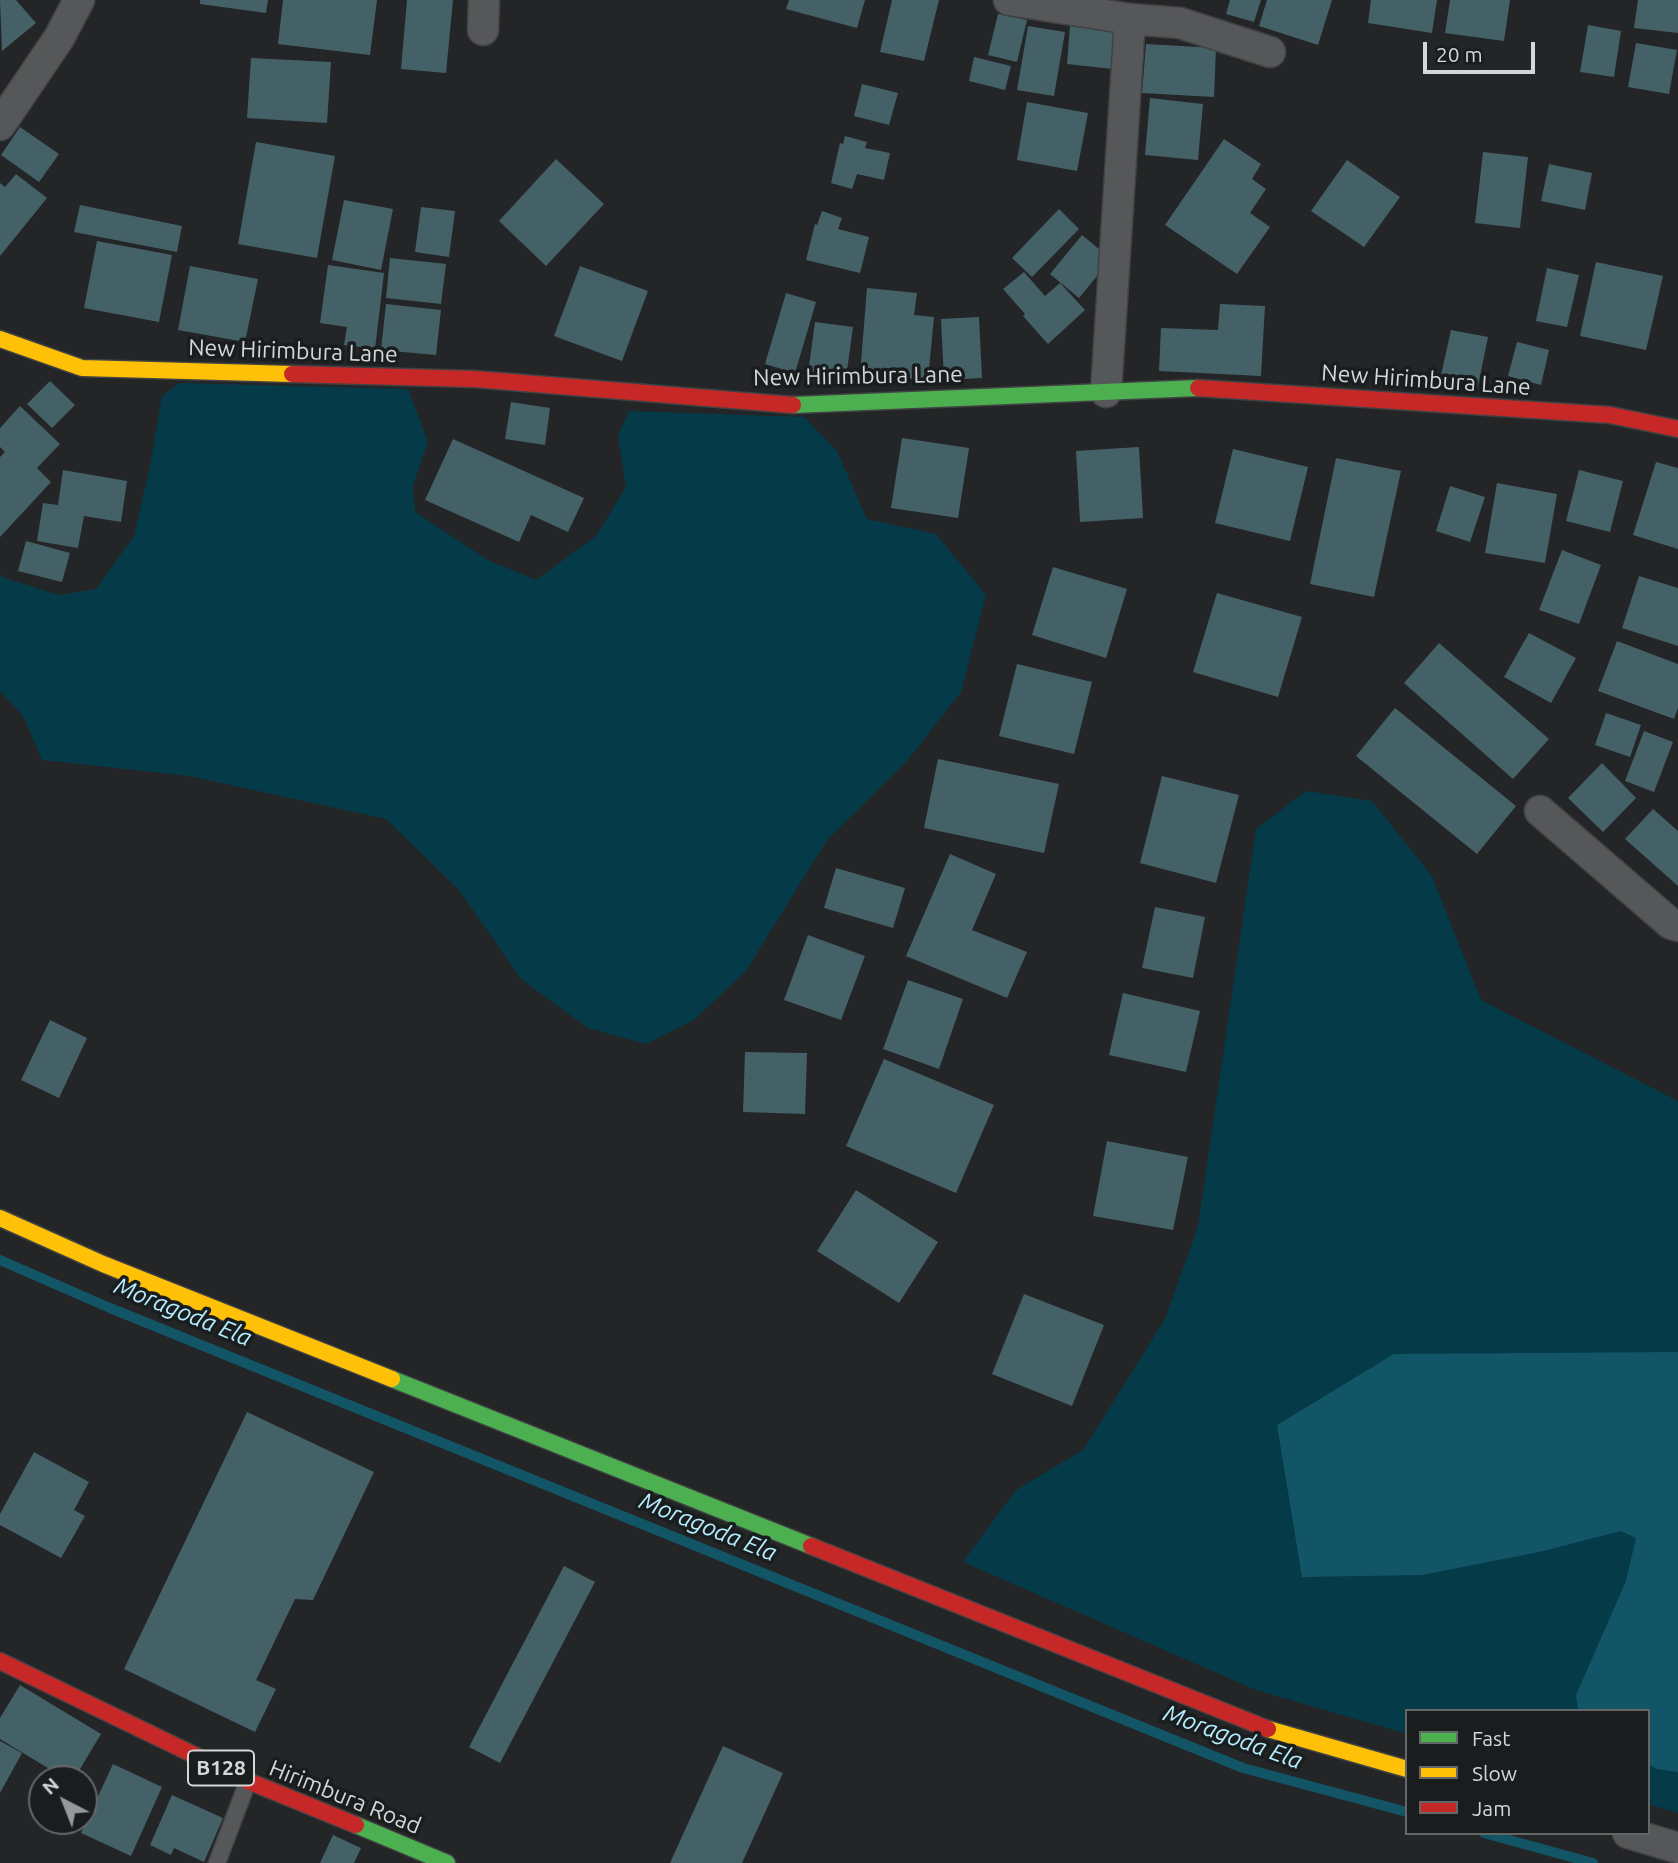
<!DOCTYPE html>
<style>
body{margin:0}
#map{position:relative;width:1678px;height:1863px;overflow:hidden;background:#232527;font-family:Ubuntu,sans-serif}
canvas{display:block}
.legend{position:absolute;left:1405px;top:1709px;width:245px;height:126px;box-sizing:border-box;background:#191d1e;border:2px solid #646768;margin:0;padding:9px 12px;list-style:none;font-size:21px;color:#d4d7d8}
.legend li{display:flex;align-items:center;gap:14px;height:35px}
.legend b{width:35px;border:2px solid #646768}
.north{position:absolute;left:28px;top:1765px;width:70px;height:70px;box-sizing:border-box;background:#191d1e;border:2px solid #646768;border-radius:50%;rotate:318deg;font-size:19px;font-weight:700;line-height:28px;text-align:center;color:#d4d7d8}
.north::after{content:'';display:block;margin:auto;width:24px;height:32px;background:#96999a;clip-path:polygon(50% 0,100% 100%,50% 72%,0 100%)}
.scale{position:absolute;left:1423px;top:42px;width:112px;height:32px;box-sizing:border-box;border:4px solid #d4d7d8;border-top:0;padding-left:9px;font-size:21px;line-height:24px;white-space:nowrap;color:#d4d7d8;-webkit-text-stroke:5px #191d1e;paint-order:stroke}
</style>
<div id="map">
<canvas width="1678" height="1863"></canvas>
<ul class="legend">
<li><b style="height:9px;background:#4caf50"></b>Fast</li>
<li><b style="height:9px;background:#ffc107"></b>Slow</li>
<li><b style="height:9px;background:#c62828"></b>Jam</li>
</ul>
<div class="north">N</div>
<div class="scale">20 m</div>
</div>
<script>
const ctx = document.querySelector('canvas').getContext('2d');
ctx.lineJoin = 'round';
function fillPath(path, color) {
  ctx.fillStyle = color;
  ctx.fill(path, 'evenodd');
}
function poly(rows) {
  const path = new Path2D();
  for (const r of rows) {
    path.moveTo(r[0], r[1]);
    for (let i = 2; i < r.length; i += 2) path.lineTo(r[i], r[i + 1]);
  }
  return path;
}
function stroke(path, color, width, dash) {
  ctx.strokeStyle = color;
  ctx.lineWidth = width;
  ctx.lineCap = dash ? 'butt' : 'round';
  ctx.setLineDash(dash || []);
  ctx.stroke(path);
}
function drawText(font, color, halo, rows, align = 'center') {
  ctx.font = font + ' Ubuntu,sans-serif';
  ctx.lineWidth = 7;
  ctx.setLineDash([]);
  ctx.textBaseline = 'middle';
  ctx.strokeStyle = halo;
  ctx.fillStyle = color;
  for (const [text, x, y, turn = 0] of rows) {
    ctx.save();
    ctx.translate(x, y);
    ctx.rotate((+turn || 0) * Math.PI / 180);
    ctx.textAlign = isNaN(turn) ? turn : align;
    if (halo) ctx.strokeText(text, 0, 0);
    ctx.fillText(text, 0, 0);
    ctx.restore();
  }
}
const green = poly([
 [180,383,408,389,428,442,413,486,415,512,488,560,536,580,596,536,626,487,618,436,629,411,804,417,837,451,867,519,936,534,986,595,961,692,907,761,827,840,746,971,694,1020,646,1044,588,1028,521,979,459,890,386,819,189,776,42,760,23,716,0,691,0,575,5,578,59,595,96,589,134,536,150,466,162,396],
 [1306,791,1372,801,1432,876,1481,1000,1678,1101,1678,1813,1648,1804,1648,1711,1407,1711,1407,1734,1256,1690,963,1562,1016,1490,1083,1450,1165,1319,1198,1226,1256,829]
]);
const water = poly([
 [1678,1352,1678,1772,1657,1769,1648,1764,1648,1711,1578,1711,1576,1695,1626,1581,1636,1538,1621,1531,1539,1552,1422,1575,1302,1577,1277,1425,1394,1354]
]);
const stream = poly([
 [0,1260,110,1308,1243,1768,1407,1812],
 [1484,1833,1593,1863]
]);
const building = poly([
 [0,0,16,0,36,23,2,51],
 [200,0,268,0,266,13,200,4],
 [283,0,377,0,370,55,278,44],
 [407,0,453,0,446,73,401,69],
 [789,0,865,0,857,28,786,9],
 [892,0,939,0,924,61,880,52],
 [1230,0,1261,0,1254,22,1226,14],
 [1267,0,1332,0,1318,45,1259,26],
 [1371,0,1437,0,1432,33,1368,23],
 [1450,0,1510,0,1504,41,1445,33],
 [1638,0,1678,0,1678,33,1634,28],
 [998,14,1027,20,1017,62,988,55],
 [1588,25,1621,31,1614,77,1580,72],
 [1028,26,1065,32,1054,96,1017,90],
 [1070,26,1125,31,1122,70,1067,64],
 [1636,43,1677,50,1669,94,1628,87],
 [1146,44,1216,48,1214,97,1142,93],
 [974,57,1011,66,1005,90,969,81],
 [251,58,331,62,327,123,247,118],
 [862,84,898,93,889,125,854,116],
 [1150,98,1203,104,1198,160,1145,155],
 [1027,102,1088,113,1077,171,1017,160],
 [20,127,59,154,39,182,1,155],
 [845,136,867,142,865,148,890,153,884,180,857,174,852,189,831,183,840,143,843,144],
 [1224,139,1261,164,1252,179,1266,189,1250,213,1270,227,1237,274,1165,225],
 [256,142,335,156,317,258,238,244],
 [1483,152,1528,157,1520,228,1475,223],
 [556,159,604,204,546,266,499,221],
 [1347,160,1400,197,1364,247,1311,211],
 [1549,164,1592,173,1585,210,1541,201],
 [16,174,47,198,0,256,0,183,5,187],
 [344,200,393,209,381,270,332,260],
 [80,205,182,226,177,252,74,232],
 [421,207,455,211,449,257,415,252],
 [1059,209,1079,229,1032,277,1012,258],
 [822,211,842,218,838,229,869,237,860,273,806,260,815,224,817,225],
 [1082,235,1111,259,1079,298,1050,274],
 [97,241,172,255,159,322,84,308],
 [390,258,446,264,441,304,386,298],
 [1596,262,1663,276,1646,350,1580,336],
 [328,265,384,273,375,349,344,345,347,327,320,323],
 [190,266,258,279,245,342,178,330],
 [580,266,648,291,622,361,554,336],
 [1547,268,1579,275,1567,327,1536,321],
 [1024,272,1045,296,1060,283,1085,310,1048,344,1023,316,1025,314,1003,289],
 [867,288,917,293,914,315,934,317,928,380,860,374],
 [786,293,816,302,795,373,765,364],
 [386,304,441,310,436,355,381,350],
 [1220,304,1265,306,1261,376,1159,371,1161,328,1218,330],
 [979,317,982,378,944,380,941,319],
 [815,322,853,327,845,385,807,380],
 [1451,330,1488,337,1477,391,1439,384],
 [1517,342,1549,350,1541,385,1508,376],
 [50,381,75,405,52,428,27,404],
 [511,402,550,408,545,445,505,439],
 [20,406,60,444,37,468,51,482,0,537,0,457,5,452,0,447,0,428],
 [902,438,969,448,958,518,891,508],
 [453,439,584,498,568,532,531,515,519,542,425,500],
 [1139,447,1143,518,1080,522,1076,451],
 [1233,449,1308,467,1290,541,1215,523],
 [1336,458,1401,471,1374,597,1310,584],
 [1656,462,1678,468,1678,549,1633,535],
 [63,470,127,481,121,522,84,516,78,548,37,541,43,503,58,505],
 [1579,470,1623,481,1610,532,1566,521],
 [1497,483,1557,494,1545,563,1485,553],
 [1450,486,1485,497,1470,542,1436,531],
 [26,541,70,553,62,582,18,571],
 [1562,550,1601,565,1579,624,1539,610],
 [1053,567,1127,589,1106,658,1032,635],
 [1639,576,1678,588,1678,646,1622,628],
 [1217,593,1302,617,1278,697,1193,672],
 [1529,633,1576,658,1551,703,1504,677],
 [1617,641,1678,664,1678,708,1674,719,1598,691],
 [1439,643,1549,739,1513,779,1404,683],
 [1017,664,1092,682,1074,754,999,736],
 [1395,708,1516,806,1477,854,1356,756],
 [1606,713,1641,725,1630,757,1595,745],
 [1644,731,1673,742,1654,792,1625,781],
 [938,759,1059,784,1044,853,924,828],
 [1602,763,1636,798,1603,832,1568,798],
 [1162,776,1239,795,1216,883,1140,863],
 [1653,809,1678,831,1678,886,1625,839],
 [950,854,996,874,972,930,1027,952,1007,998,906,956],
 [836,868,905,888,893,928,824,908],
 [1155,907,1205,917,1193,978,1142,968],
 [808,935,865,956,841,1020,784,1000],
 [908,980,963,999,939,1069,883,1049],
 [1123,993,1200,1011,1186,1072,1109,1055],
 [50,1020,87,1038,59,1098,21,1080],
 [745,1052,807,1053,805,1114,743,1112],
 [884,1059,994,1105,956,1193,846,1146],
 [1107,1141,1188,1157,1173,1230,1093,1216],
 [856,1190,938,1242,899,1303,817,1251],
 [1024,1294,1104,1325,1072,1406,992,1374],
 [247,1412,374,1472,313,1600,295,1599,256,1680,276,1689,255,1732,124,1669],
 [34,1452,89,1482,74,1510,85,1516,61,1558,0,1525,0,1514],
 [564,1566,595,1582,500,1763,469,1747],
 [20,1685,101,1734,74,1779,66,1779,0,1739,0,1718],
 [0,1741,22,1753,0,1793],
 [723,1746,783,1773,742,1863,670,1863],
 [113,1764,162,1787,131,1856,81,1833],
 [172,1795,223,1818,204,1862,174,1848,171,1855,150,1845],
 [333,1835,361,1848,354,1863,320,1863]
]);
const lane = poly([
 [217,1863,248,1781]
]);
const street = poly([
 [1009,0,1130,19,1180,23,1270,52],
 [483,30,484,0],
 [0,125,59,38,79,0],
 [1106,392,1130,19],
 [1540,811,1671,924,1678,926],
 [1628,1833,1678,1848]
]);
const fast = poly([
 [793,405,1198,388],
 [392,1379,811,1546],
 [356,1825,447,1863]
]);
const slow = poly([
 [0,339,82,368,292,374],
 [0,1218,103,1264,392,1379],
 [1268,1729,1407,1769]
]);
const jam = poly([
 [292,374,474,379,793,405],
 [1198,388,1610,415,1678,429],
 [811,1546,1268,1729],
 [0,1661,248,1781,356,1825]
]);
const shields = [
 [221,1768,66]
];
const shieldNames = [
 ["B128",221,1768]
];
const streetNames = [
 ["New Hirimbura Lane",293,351,2],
 ["New Hirimbura Lane",858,376,-1],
 ["New Hirimbura Lane",1426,380,4],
 ["Hirimbura Road",345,1797,22]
];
const waterNames = [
 ["Moragoda Ela",183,1312,22],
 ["Moragoda Ela",708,1527,22],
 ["Moragoda Ela",1233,1737,20]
];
fillPath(green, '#053b48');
fillPath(water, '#125567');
stroke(stream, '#125567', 10);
fillPath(building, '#456168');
stroke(lane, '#414243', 19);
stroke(street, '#414243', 33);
stroke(fast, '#414243', 19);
stroke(slow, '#414243', 19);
stroke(jam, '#414243', 19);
stroke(lane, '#565759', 16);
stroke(street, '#565759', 30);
stroke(fast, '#4caf50', 16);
stroke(slow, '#ffc107', 16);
stroke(jam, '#c62828', 16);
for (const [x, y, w] of shields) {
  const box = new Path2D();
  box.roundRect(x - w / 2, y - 17.5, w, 35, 5);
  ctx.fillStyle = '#191d1e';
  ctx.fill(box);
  stroke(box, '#d4d7d8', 2);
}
drawText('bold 21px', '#d4d7d8', null, shieldNames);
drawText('23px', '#d4d7d8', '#191d1e', streetNames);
drawText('italic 24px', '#b5ecfe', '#191d1e', waterNames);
</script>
